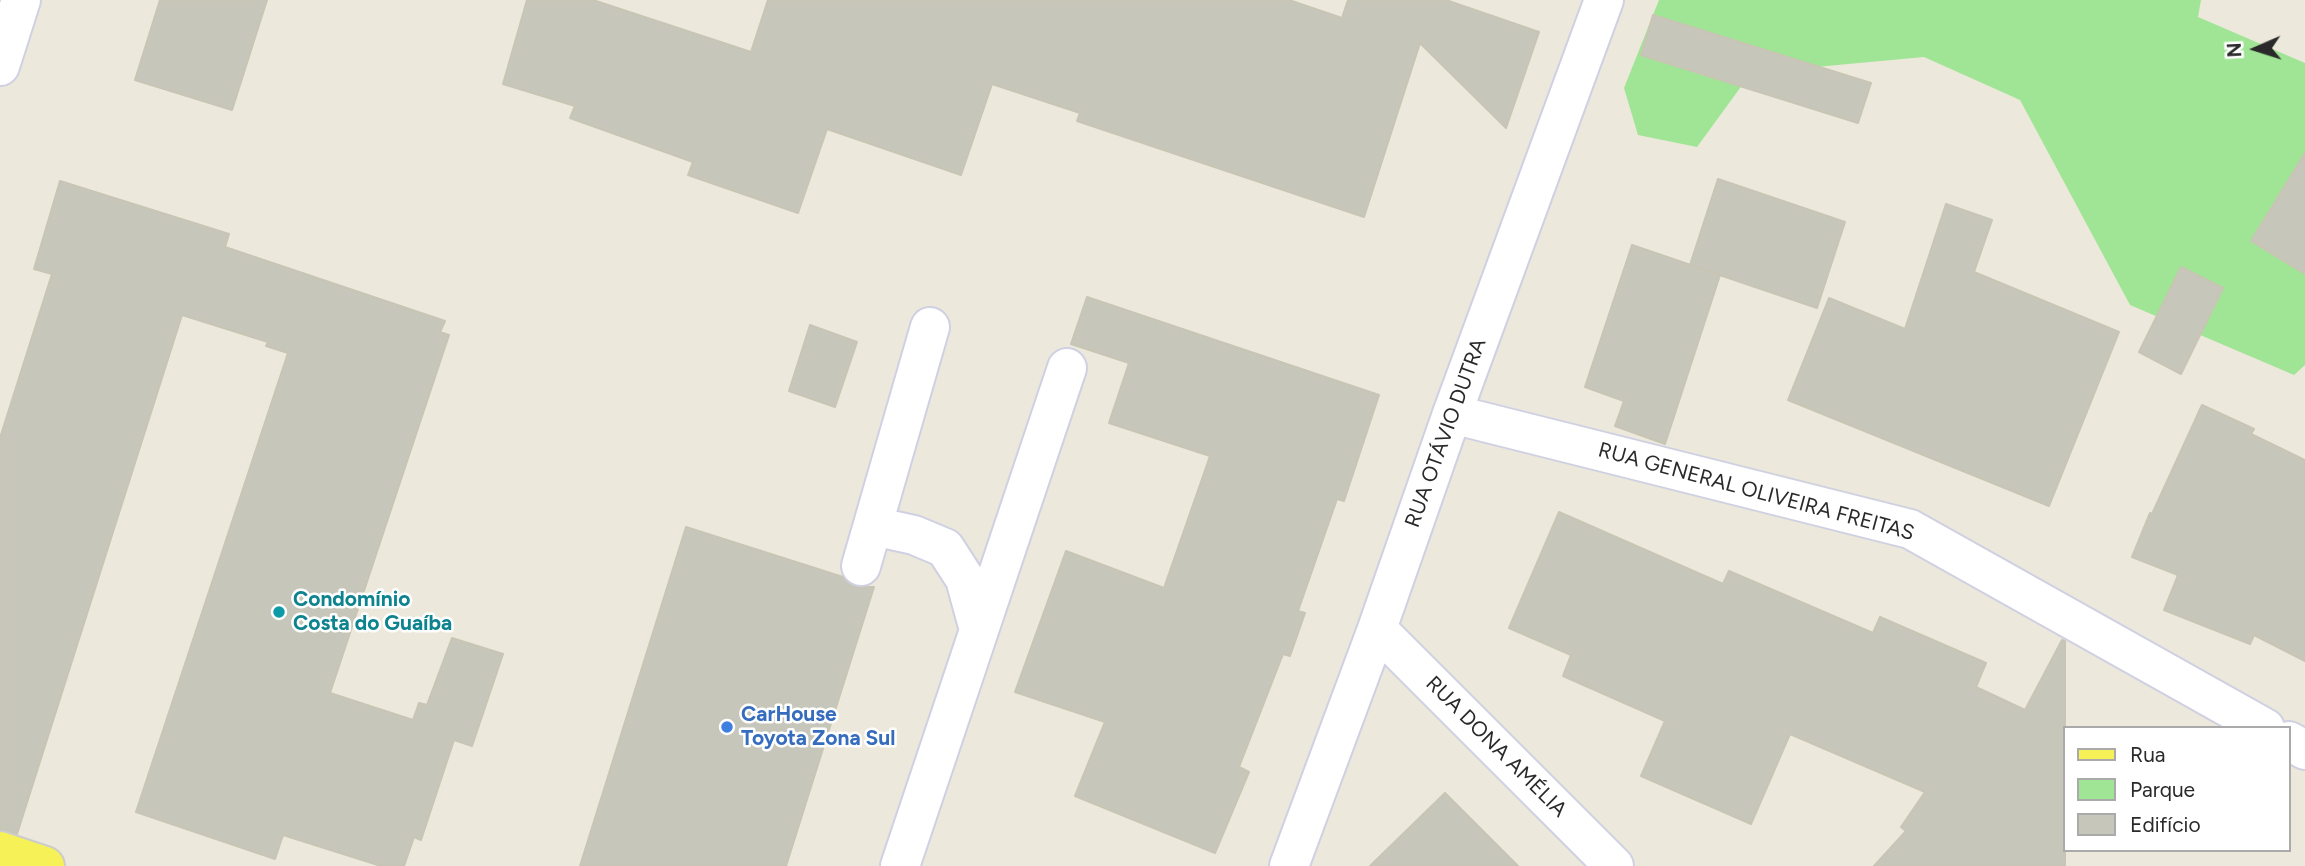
<!DOCTYPE html>
<meta charset="utf-8">
<style>
body{margin:0}
#map{position:relative;width:2305px;height:866px;overflow:hidden;background:#ece8db;font-family:Figtree,sans-serif}
canvas{display:block}
.legend{position:absolute;left:2063px;top:726px;width:228px;height:126px;box-sizing:border-box;background:#fff;border:2px solid #aaa;margin:0;padding:9px 12px;list-style:none;font-size:21px;color:#2a2a2a}
.legend li{display:flex;align-items:center;gap:14px;height:35px}
.legend b{width:35px;border:2px solid #aaa}
.north{position:absolute;left:2221px;top:14px;width:70px;height:70px;-webkit-text-stroke:5px #fff;paint-order:stroke;rotate:267deg;font-size:19px;font-weight:700;line-height:28px;text-align:center;color:#2a2a2a}
.north::after{content:'';display:block;margin:auto;width:24px;height:32px;background:#2a2a2a;clip-path:polygon(50% 0,100% 100%,50% 72%,0 100%)}
</style>
<div id="map">
<canvas width="2305" height="866"></canvas>
<ul class="legend">
<li><b style="height:9px;background:#f5f157"></b>Rua</li>
<li><b style="height:19px;background:#a0e595"></b>Parque</li>
<li><b style="height:19px;background:#c7c6ba"></b>Edifício</li>
</ul>
<div class="north">N</div>
</div>
<script>
const ctx = document.querySelector('canvas').getContext('2d');
ctx.lineJoin = 'round';
function fillPath(path, color) {
  ctx.fillStyle = color;
  ctx.fill(path, 'evenodd');
}
function poly(rows) {
  const path = new Path2D();
  for (const r of rows) {
    path.moveTo(r[0], r[1]);
    for (let i = 2; i < r.length; i += 2) path.lineTo(r[i], r[i + 1]);
  }
  return path;
}
function stroke(path, color, width, dash) {
  ctx.strokeStyle = color;
  ctx.lineWidth = width;
  ctx.lineCap = dash ? 'butt' : 'round';
  ctx.setLineDash(dash || []);
  ctx.stroke(path);
}
function drawText(font, color, halo, rows, align = 'center') {
  ctx.font = font + ' Figtree,sans-serif';
  ctx.lineWidth = 5;
  ctx.setLineDash([]);
  ctx.textBaseline = 'middle';
  ctx.strokeStyle = halo;
  ctx.fillStyle = color;
  for (const [text, x, y, turn = 0] of rows) {
    ctx.save();
    ctx.translate(x, y);
    ctx.rotate((+turn || 0) * Math.PI / 180);
    ctx.textAlign = isNaN(turn) ? turn : align;
    if (halo) ctx.strokeText(text, 0, 0);
    ctx.fillText(text, 0, 0);
    ctx.restore();
  }
}
const green = poly([
 [1659,0,2201,0,2198,17,2305,63,2305,365,2294,375,2130,305,2020,100,1924,57,1751,73,1697,147,1638,135,1624,88]
]);
const building = poly([
 [160,0,267,0,232,110,135,80,160,0],
 [527,0,593,0,751,52,768,0,1289,0,1342,18,1348,0,1446,0,1539,32,1506,128,1420,43,1364,217,1077,121,1080,113,992,84,961,175,827,129,798,213,688,175,693,162,570,118,575,106,503,84,527,0],
 [1653,15,1871,83,1858,123,1641,55,1653,15],
 [2305,153,2305,274,2251,241,2305,153],
 [1718,179,1845,222,1817,308,1690,265,1718,179],
 [60,181,229,234,225,247,445,321,440,332,449,335,330,693,413,720,419,703,427,705,452,638,503,654,472,746,454,740,421,840,414,837,404,866,381,866,283,835,275,859,136,812,288,353,266,346,268,342,182,315,17,834,0,830,0,438,52,274,34,269,60,181],
 [1946,204,1992,220,1974,272,2119,332,2049,506,1788,400,1829,298,1905,329,1946,204],
 [1632,245,1720,275,1665,444,1615,426,1624,401,1585,387,1632,245],
 [2181,267,2223,288,2181,374,2139,352,2181,267],
 [1087,297,1379,395,1344,501,1337,499,1298,611,1305,613,1290,656,1283,654,1239,767,1249,772,1215,853,1075,796,1105,722,1015,692,1066,551,1164,588,1210,456,1109,423,1129,363,1071,344,1087,297],
 [810,325,857,342,835,407,789,391,810,325],
 [2202,405,2254,429,2251,434,2305,460,2305,661,2254,635,2250,644,2164,610,2178,575,2132,557,2150,513,2152,514,2202,405],
 [1559,512,1723,584,1729,571,1873,633,1880,617,1986,663,1976,687,2025,710,2062,640,2065,641,2065,866,1874,866,1906,831,1901,827,1925,792,1790,734,1751,824,1641,776,1665,721,1563,676,1571,655,1509,628,1559,512],
 [686,527,843,577,854,587,874,587,786,866,580,866,686,527],
 [1445,793,1518,866,1370,866,1445,793]
]);
const minor = poly([
 [0,66,21,0],
 [1452,414,1910,529,2265,728],
 [873,526,914,535,945,548,965,579,979,630],
 [861,566,930,327],
 [1377,629,1614,866],
 [2289,741,2305,750],
 [900,866,1067,368],
 [1289,866,1377,629,1452,414,1604,0]
]);
const major = poly([
 [0,851,45,866]
]);
const markers = [
 [279,612,7,"#0f9aa8"],
 [727,727,7,"#3f7fe0"]
];
const streetNames = [
 ["RUA OTÁVIO DUTRA",1446,433,-70],
 ["RUA GENERAL OLIVEIRA FREITAS",1756,492,15],
 ["RUA DONA AMÉLIA",1496,747,45]
];
const cultureNames = [
 ["Condomínio",293,600],
 ["Costa do Guaíba",293,624]
];
const shopNames = [
 ["CarHouse",741,715],
 ["Toyota Zona Sul",741,739]
];
fillPath(green, '#a0e595');
fillPath(building, '#c7c6ba');
stroke(building, '#c8c5b4', 2);
stroke(minor, '#d0d0e3', 42);
stroke(major, '#ccc', 42);
stroke(minor, '#fff', 38);
stroke(major, '#f5f157', 38);
for (const [x, y, r, color] of markers) {
  const dot = new Path2D();
  dot.arc(x, y, r, 0, 2 * Math.PI);
  ctx.fillStyle = color;
  ctx.fill(dot);
  stroke(dot, '#fff', 2.5);
}
drawText('21px', '#2a2a2a', '#fff', streetNames);
drawText('bold 21px', '#0d838f', '#fff', cultureNames, 'left');
drawText('bold 21px', '#366cbe', '#fff', shopNames, 'left');
</script>
